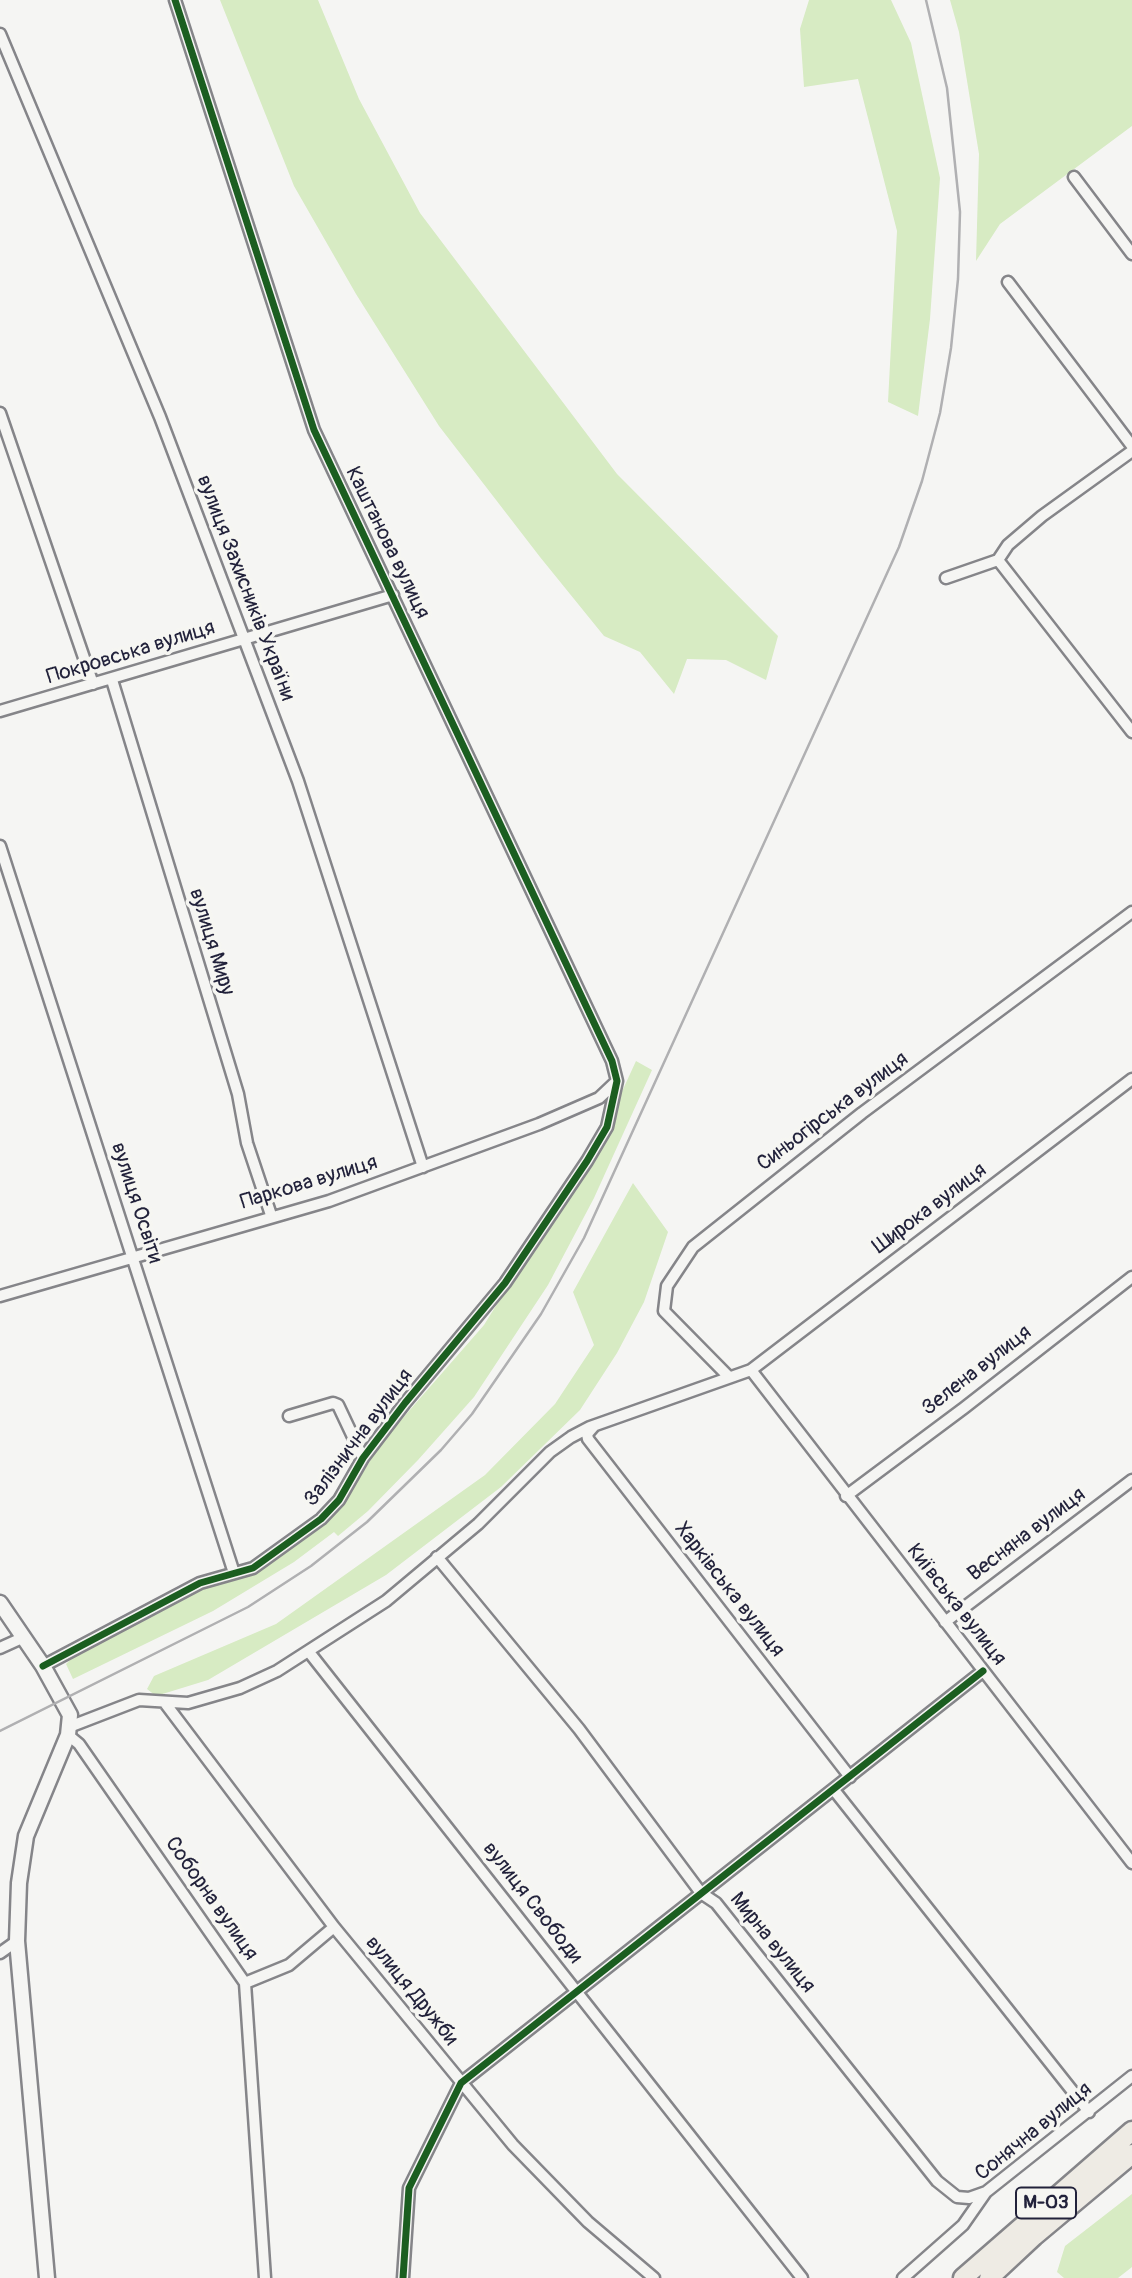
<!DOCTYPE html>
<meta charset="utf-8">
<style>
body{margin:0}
canvas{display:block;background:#f5f5f3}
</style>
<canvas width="1132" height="2278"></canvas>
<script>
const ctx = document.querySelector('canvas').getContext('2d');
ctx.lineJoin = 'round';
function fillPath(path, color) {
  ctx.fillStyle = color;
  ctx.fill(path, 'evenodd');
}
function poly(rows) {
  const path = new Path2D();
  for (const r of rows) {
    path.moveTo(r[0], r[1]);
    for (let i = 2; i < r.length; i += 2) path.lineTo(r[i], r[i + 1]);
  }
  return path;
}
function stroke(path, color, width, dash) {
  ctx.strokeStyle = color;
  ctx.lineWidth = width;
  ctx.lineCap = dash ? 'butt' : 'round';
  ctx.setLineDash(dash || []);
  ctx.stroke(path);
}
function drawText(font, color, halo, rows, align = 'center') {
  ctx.font = font + ' Pangolin,sans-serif';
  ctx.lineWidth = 7;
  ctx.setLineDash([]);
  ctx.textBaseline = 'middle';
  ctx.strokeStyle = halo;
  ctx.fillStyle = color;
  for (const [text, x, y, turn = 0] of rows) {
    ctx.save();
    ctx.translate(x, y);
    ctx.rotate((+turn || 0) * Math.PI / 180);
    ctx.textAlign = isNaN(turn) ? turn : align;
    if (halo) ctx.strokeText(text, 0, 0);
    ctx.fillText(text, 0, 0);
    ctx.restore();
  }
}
const green = poly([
 [220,0,318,0,359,99,420,213,617,474,778,636,766,680,726,660,687,659,674,694,640,652,604,636,540,557,439,426,356,294,294,186],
 [809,0,891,0,911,43,940,178,930,319,918,416,888,402,897,231,858,79,804,87,800,29],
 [950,0,1132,0,1132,126,1000,224,976,261,979,154,959,32],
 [636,1061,652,1070,594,1198,548,1285,474,1397,418,1460,368,1511,338,1536,334,1532,294,1562,213,1611,73,1679,66,1664,71,1659,199,1588,240,1573,320,1520,357,1482,381,1443,484,1325,602,1135],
 [633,1183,668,1232,644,1302,617,1353,580,1410,501,1487,386,1575,208,1680,156,1696,147,1689,154,1676,276,1624,485,1475,555,1404,594,1345,573,1292],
 [1132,2194,1132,2267,1118,2278,1064,2278,1057,2272,1065,2246]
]);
const street = poly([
 [0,34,160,417,298,781,423,1167],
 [1074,177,1132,254],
 [1008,282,1132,446],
 [0,413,93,684],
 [998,560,1132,732],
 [946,578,998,560,1008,545,1042,516,1132,451],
 [112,680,238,1094,247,1143,271,1215],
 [0,711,393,595],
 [0,846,234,1573],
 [0,1296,329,1201,539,1124,599,1098,617,1081],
 [751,1370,1132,1863],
 [729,1377,664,1311,667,1286,693,1247,862,1113,1132,912],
 [289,1416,333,1403,338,1405,363,1458],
 [594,1426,587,1434,588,1439,850,1777],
 [846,1496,964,1408,1132,1277],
 [437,1557,579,1729,701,1893,716,1903,937,2181,957,2197,969,2198,986,2192],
 [945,1622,1132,1480],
 [0,1648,22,1638],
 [309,1652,802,2278],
 [43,1666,200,1583,253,1568,321,1519,339,1500,363,1458,405,1403,505,1283,587,1161,607,1127,617,1081,612,1061,314,430,175,0],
 [165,1703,334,1927,513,2145,588,2222,654,2278],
 [69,1727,139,1700,188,1703,240,1688,277,1671,386,1601,478,1524,550,1452,571,1437,590,1427,751,1370,1132,1079],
 [68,1735,79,1744,245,1983,265,2278],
 [834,1790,1089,2112],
 [0,1953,17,1941],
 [245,1983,289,1965,334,1927],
 [403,2278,409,2188,461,2083,983,1671],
 [903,2278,963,2225,986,2192,1132,2076]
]);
const secondary = poly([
 [0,1603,43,1666,70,1715,68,1735,26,1836,19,1883,17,1941,47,2278]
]);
const highway = poly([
 [963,2278,1132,2131],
 [989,2278,1034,2236,1132,2154]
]);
const rail = poly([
 [0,1731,248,1607,311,1566,367,1522,441,1450,472,1414,541,1314,584,1238,899,547,922,481,940,413,951,348,958,279,960,212,947,88,926,0]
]);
const cycleway = poly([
 [43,1666,200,1583,253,1568,321,1519,339,1500,363,1458,405,1403,505,1283,587,1161,607,1127,617,1081,612,1061,314,430,175,0],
 [403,2278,409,2188,461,2083,983,1671]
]);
const shields = [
 [1046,2203,60]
];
const shieldNames = [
 ["М-03",1046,2203]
];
const streetNames = [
 ["Каштанова вулиця",387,543,64],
 ["вулиця Захисників України",245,588,69],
 ["Покровська вулиця",131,653,-17],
 ["вулиця Миру",211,942,73],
 ["Синьогірська вулиця",833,1112,-37],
 ["Паркова вулиця",309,1183,-17],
 ["вулиця Освіти",136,1203,72],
 ["Широка вулиця",930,1209,-37],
 ["Зелена вулиця",977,1371,-38],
 ["Залізнична вулиця",359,1438,-53],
 ["Весняна вулиця",1027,1535,-37],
 ["Харківська вулиця",729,1590,52],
 ["Київська вулиця",956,1605,52],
 ["Соборна вулиця",211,1899,55],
 ["вулиця Свободи",532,1903,52],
 ["Мирна вулиця",772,1943,51],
 ["вулиця Дружби",411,1991,51],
 ["Сонячна вулиця",1034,2132,-39]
];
fillPath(green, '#d7ebc3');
stroke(street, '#858589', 15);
stroke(secondary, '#858589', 19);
stroke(highway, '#858589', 23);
stroke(street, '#f5f5f3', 10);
stroke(secondary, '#f5f5f3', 14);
stroke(highway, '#eeebe4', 18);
stroke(rail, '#b0b0b2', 2.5);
stroke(cycleway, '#1b5e20', 7);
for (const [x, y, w] of shields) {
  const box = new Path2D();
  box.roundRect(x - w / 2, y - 15.5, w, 31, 5);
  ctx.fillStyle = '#f6f6f2';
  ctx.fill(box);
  stroke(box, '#22223b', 2);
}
drawText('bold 19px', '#22223b', null, shieldNames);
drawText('21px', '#22223b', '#f6f6f2', streetNames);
</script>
